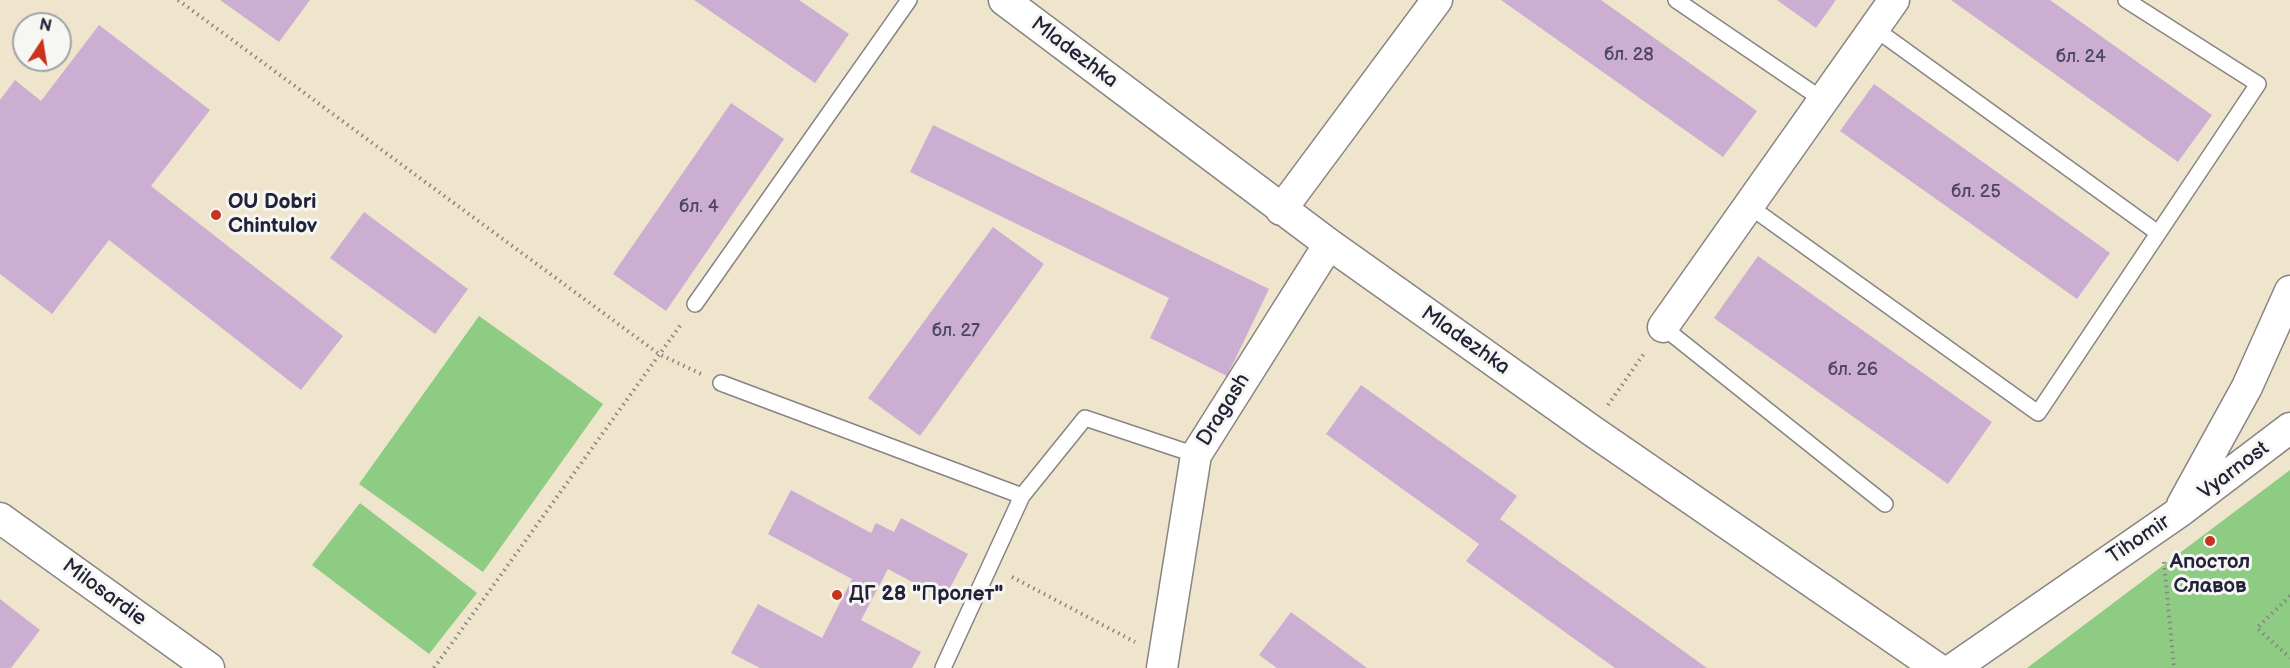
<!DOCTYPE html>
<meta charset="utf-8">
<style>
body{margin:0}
#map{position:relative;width:2290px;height:668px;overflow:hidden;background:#efe5cc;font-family:"Balsamiq Sans",sans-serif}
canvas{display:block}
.north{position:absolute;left:12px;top:12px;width:60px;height:60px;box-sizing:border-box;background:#f6f6f2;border:2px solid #a1a1a9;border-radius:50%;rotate:12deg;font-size:16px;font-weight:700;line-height:24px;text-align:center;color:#22223b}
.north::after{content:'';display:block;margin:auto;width:21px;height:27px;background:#c8321e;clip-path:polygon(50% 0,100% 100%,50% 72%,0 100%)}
</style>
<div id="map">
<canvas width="2290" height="668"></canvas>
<div class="north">N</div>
</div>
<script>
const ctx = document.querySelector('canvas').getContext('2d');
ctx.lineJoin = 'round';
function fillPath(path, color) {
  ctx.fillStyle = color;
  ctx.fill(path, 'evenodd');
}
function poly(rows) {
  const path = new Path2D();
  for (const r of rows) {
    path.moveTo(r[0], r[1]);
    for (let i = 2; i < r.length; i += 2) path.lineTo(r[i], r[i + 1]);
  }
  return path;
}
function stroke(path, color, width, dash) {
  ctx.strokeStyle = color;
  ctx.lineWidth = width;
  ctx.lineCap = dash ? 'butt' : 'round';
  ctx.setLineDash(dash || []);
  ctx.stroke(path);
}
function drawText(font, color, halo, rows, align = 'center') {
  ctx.font = font + ' "Balsamiq Sans",sans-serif';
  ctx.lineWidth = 6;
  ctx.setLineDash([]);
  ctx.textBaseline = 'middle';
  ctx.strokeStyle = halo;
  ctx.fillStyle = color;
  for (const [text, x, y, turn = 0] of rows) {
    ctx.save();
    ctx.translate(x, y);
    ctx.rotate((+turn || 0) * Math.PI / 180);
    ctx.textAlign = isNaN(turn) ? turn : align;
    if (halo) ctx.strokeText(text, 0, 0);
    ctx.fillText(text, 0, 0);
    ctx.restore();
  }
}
const green = poly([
 [479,316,603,404,483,572,359,484],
 [2290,470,2290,668,2027,668],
 [360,503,477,593,429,654,312,565]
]);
const building = poly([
 [220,0,310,0,279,42],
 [694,0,799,0,849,34,815,83],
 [1501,0,1601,0,1757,111,1723,157],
 [1777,0,1836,0,1816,28],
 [1951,0,2050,0,2212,115,2178,162],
 [99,25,210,110,151,186,343,336,301,390,109,240,52,314,0,274,0,100,15,80,41,101],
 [1874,84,2110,253,2077,299,1840,131],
 [731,103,784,139,666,311,613,274],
 [933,125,1269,289,1227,376,1150,338,1169,298,910,172],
 [364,212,468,289,435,334,330,258],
 [993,227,1044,264,920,436,868,398],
 [1758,256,1992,422,1948,484,1714,318],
 [1361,385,1517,496,1500,519,1707,668,1615,668,1466,561,1479,544,1326,434],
 [791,490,871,533,876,523,894,532,901,518,968,554,944,599,888,569,861,620,921,652,912,668,760,668,731,653,758,604,822,638,852,579,768,534],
 [0,599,40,630,11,668,0,668],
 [1291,612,1367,668,1277,668,1259,655]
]);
const path = poly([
 [178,0,659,354,701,374],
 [1608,405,1645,352],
 [2164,562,2174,668],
 [1012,577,1135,642],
 [2290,596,2257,628,2290,658],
 [434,668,682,323]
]);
const service = poly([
 [1676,0,1823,100],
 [1874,28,2158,233],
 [1749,206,2038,413,2258,84,2126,0],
 [695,304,909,0],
 [1663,327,1885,504],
 [721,383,1022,496,1085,418,1196,455],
 [943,668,1022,496]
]);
const minor = poly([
 [1004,0,1329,244,1591,430,1937,668],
 [1281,210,1437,0],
 [1663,327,1894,0],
 [2182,505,2247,387,2290,291],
 [0,518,209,668],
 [1162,668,1196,455,1329,244],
 [1954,668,2178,513,2290,428]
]);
const markers = [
 [216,215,6,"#c8321e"],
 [2210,541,6,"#c8321e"],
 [837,595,6,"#c8321e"]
];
const numberNames = [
 ["бл. 28",1629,55],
 ["бл. 24",2081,57],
 ["бл. 25",1976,192],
 ["бл. 4",699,207],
 ["бл. 27",956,331],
 ["бл. 26",1853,370]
];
const streetNames = [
 ["Mladezhka",1074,53,37],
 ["Mladezhka",1465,341,35],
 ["Dragash",1224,410,-58],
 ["Vyarnost",2234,471,-37],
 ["Tihomir",2139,540,-34],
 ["Milosardie",104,593,36]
];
const poiNames = [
 ["OU Dobri",228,203],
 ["Chintulov",228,227],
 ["Апостол",2210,563,"center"],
 ["Славов",2210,587,"center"],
 ["ДГ 28 \"Пролет\"",849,595]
];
fillPath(green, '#8dcc82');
fillPath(building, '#cbaed2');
stroke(service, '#888484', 18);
stroke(minor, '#888484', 33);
stroke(path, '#888484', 4, [1.5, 4.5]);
stroke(service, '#fff', 15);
stroke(minor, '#fff', 30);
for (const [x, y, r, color] of markers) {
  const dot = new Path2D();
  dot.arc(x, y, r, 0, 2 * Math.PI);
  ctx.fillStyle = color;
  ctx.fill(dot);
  stroke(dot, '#f6f6f2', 2);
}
drawText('18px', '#4c4561', null, numberNames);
drawText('21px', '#22223b', '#f6f6f2', streetNames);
drawText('bold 21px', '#22223b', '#f6f6f2', poiNames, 'left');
</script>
